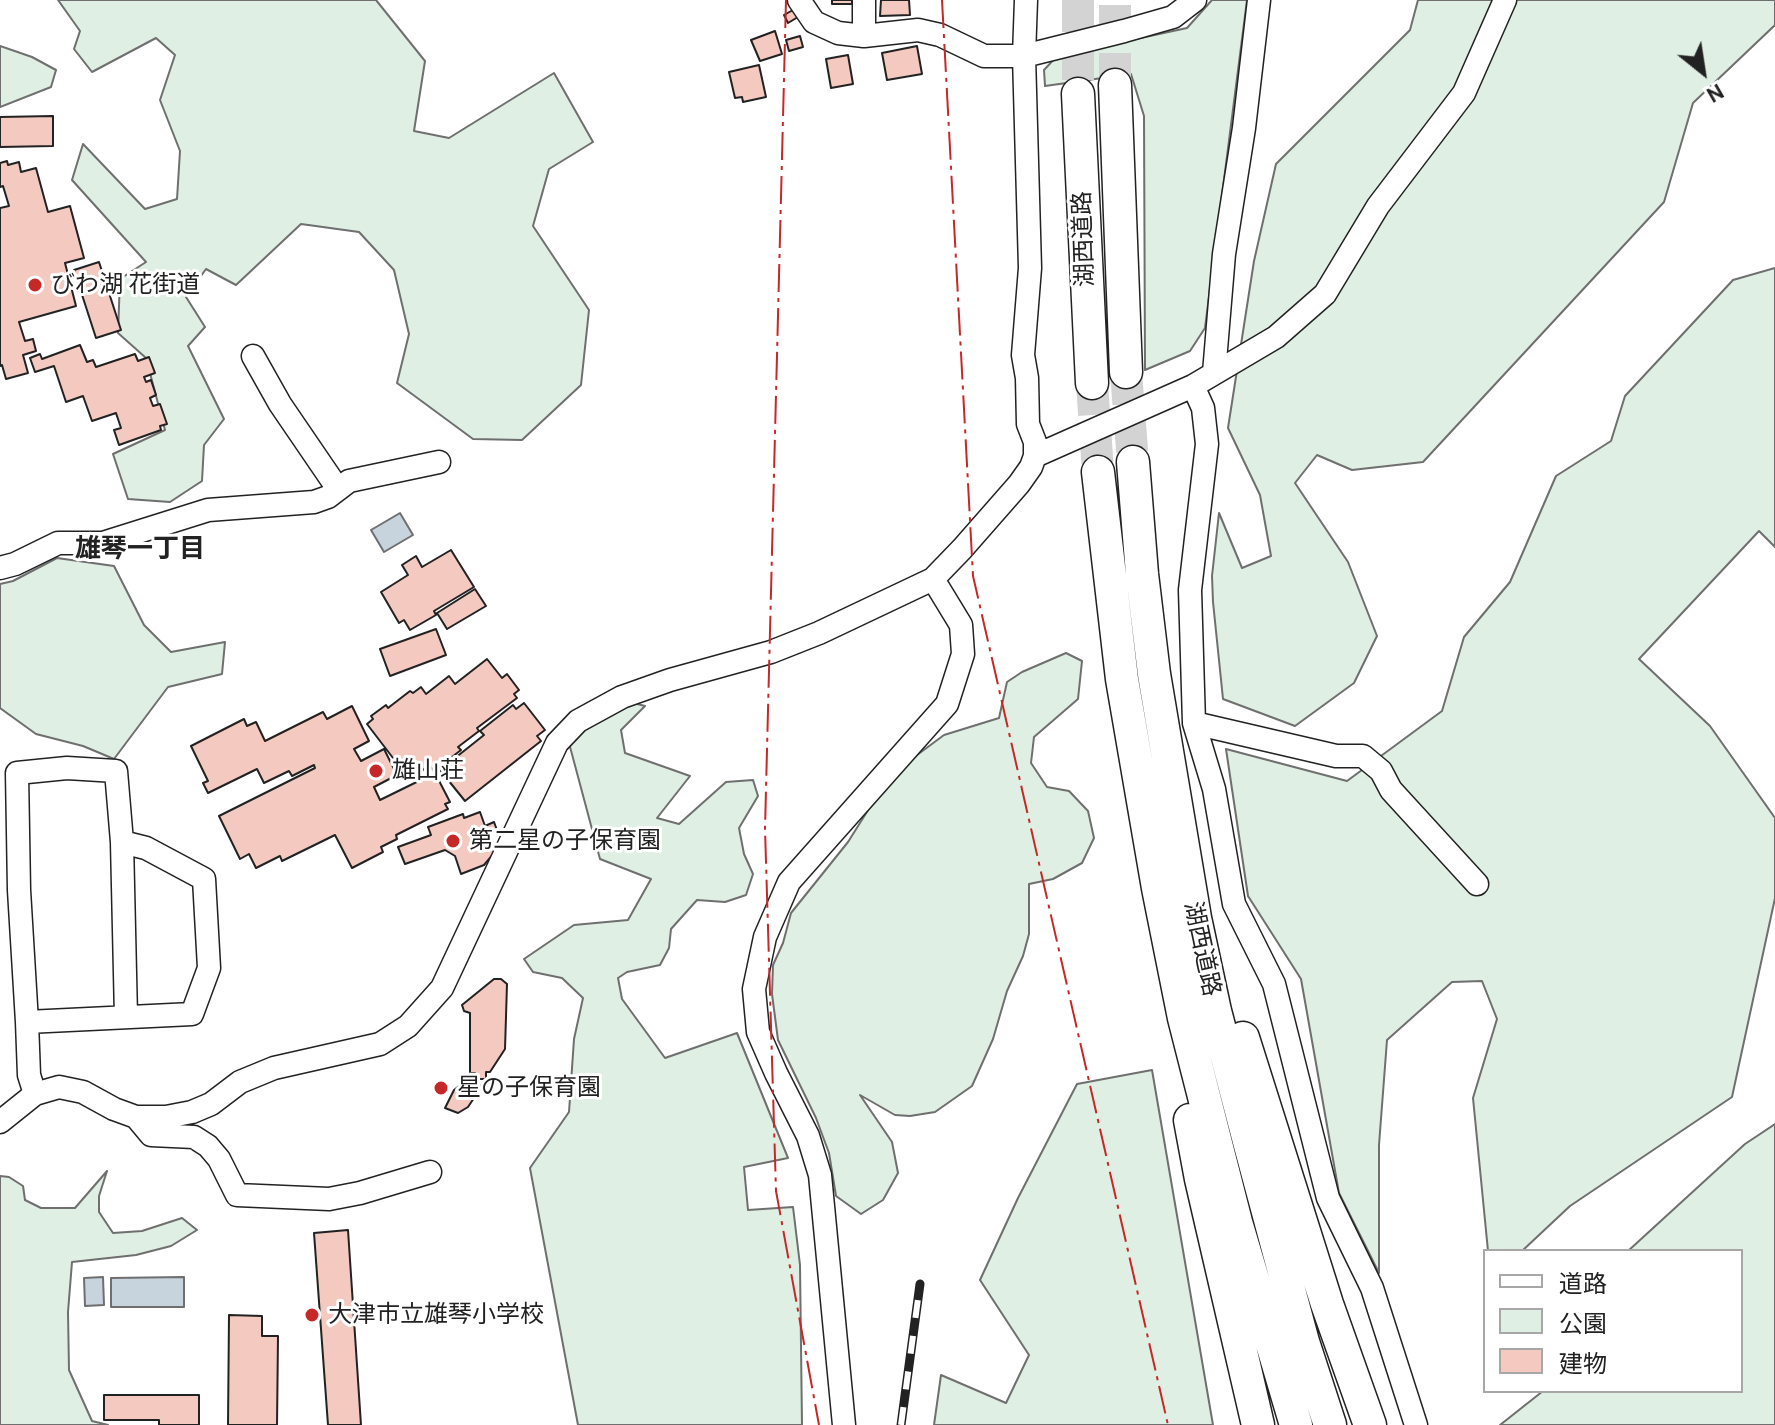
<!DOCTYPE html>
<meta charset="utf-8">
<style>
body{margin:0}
#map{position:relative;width:1775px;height:1425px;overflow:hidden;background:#fff;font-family:Cabin,"Noto Sans JP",sans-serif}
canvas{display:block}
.legend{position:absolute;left:1483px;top:1249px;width:260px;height:144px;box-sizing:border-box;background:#fff;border:2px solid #a7a7a7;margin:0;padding:10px 14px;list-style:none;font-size:24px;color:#222}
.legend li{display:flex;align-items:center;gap:16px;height:40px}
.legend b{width:40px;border:2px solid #a7a7a7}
.north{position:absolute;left:1663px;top:32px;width:80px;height:80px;-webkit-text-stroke:6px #fff;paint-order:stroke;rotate:150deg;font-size:22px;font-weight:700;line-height:32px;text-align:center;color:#222}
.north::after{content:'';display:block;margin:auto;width:28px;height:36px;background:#222;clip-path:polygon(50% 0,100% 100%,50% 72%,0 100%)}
</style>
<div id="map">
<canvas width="1775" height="1425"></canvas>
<ul class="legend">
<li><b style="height:10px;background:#fff"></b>道路</li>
<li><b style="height:22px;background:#e0efe3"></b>公園</li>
<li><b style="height:22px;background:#f3c9c0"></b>建物</li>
</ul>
<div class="north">N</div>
</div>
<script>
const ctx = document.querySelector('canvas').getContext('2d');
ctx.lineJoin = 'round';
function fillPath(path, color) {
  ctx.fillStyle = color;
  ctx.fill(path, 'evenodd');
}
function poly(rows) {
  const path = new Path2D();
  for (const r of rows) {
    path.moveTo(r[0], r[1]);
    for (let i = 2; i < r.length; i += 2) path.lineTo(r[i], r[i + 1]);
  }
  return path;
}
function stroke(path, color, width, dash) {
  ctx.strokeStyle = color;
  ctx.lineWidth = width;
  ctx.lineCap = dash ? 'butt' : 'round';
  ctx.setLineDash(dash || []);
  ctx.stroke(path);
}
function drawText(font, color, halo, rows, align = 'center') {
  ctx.font = font + ' Cabin,"Noto Sans JP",sans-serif';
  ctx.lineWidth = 6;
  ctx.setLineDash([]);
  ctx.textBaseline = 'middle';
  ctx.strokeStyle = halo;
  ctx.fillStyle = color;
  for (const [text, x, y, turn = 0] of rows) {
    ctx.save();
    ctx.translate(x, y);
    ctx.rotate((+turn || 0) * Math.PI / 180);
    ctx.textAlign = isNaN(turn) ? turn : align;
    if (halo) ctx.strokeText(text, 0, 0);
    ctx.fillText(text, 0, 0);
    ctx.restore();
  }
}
const green = poly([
 [58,0,376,0,425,61,414,131,449,138,554,73,593,142,549,169,533,226,589,310,581,385,522,440,473,439,397,383,409,334,394,270,359,232,301,224,236,285,206,269,186,297,205,327,188,346,224,419,204,445,202,481,170,502,128,499,113,454,165,430,146,358,118,333,120,279,146,262,72,180,83,144,145,209,177,199,180,151,160,100,175,55,156,38,92,72,74,49,80,31,58,0],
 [1212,0,1247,0,1205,328,1190,351,1145,370,1144,116,1131,74,1045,86,1044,70,1057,56,1187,28,1212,0],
 [1418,0,1775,0,1775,25,1693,103,1664,202,1423,462,1352,470,1317,455,1295,483,1348,562,1377,636,1354,683,1295,726,1223,699,1213,602,1212,576,1219,513,1242,568,1271,556,1260,495,1228,428,1254,261,1276,164,1410,30,1418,0],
 [0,46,32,57,56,70,51,87,0,107,0,46],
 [1775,268,1775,547,1759,531,1639,659,1710,726,1775,818,1775,898,1732,1097,1570,1206,1522,1251,1488,1251,1473,1098,1497,1019,1482,981,1452,982,1387,1040,1379,1145,1379,1273,1339,1193,1301,979,1248,896,1226,749,1347,781,1442,711,1464,637,1510,582,1556,476,1611,441,1625,396,1733,280,1775,268],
 [57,558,114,566,144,625,171,652,225,642,222,674,168,687,114,759,83,746,36,734,0,708,0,584,13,581,57,558],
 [1066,653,1082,661,1078,699,1034,737,1031,763,1047,787,1069,791,1088,811,1094,838,1082,863,1053,879,1029,884,1029,934,1023,956,1007,991,993,1039,972,1086,935,1112,910,1116,895,1115,860,1095,892,1142,898,1173,883,1200,861,1214,836,1196,829,1153,816,1118,778,1040,772,994,773,965,783,943,791,913,848,842,870,807,913,758,944,735,999,718,1007,682,1022,672,1066,653],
 [626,701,645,706,621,730,625,753,690,776,657,818,679,824,726,782,753,780,758,796,739,828,744,854,753,874,746,895,725,902,697,900,671,929,669,948,660,965,627,972,618,978,622,999,665,1058,737,1033,788,1158,744,1167,748,1210,793,1207,800,1265,802,1425,578,1425,530,1168,569,1112,574,1039,583,998,562,978,533,972,524,959,574,925,628,920,651,879,600,859,569,743,591,722,626,701],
 [1152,1070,1213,1425,934,1425,941,1375,1006,1403,1029,1355,980,1280,1018,1198,1077,1084,1152,1070],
 [1775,1124,1775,1425,1500,1425,1543,1391,1741,1391,1741,1251,1628,1251,1745,1144,1775,1124],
 [107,1171,99,1196,99,1212,113,1233,142,1231,182,1218,197,1230,171,1246,136,1255,72,1262,68,1312,69,1370,92,1421,108,1425,0,1425,0,1176,9,1177,23,1186,25,1200,41,1208,75,1208,107,1171]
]);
const water = poly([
 [400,513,413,535,384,552,371,530,400,513],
 [103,1277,104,1305,85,1306,84,1278,103,1277],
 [184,1277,184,1307,111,1307,111,1278,184,1277]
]);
const building = poly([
 [832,0,852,0,852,4,832,4,832,0],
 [881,0,909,0,910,15,880,16,881,0],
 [793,10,798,17,788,23,784,15,793,10],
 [775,31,782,54,760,61,751,40,775,31],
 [800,36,803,47,789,51,786,40,800,36],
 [917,46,922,74,887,80,882,53,917,46],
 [848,55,853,84,831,88,826,59,848,55],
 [759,65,766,97,743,102,742,97,735,98,729,72,759,65],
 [53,116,53,146,0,147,0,117,53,116],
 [7,161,8,165,19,162,21,172,36,168,48,212,70,206,84,258,65,263,76,306,19,322,25,341,33,339,36,351,23,355,28,373,6,379,2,365,0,366,0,208,9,206,3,186,0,187,0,163,7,161],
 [99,262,121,330,96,338,74,270,99,262],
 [80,345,87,362,93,360,96,367,135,354,138,361,149,357,155,373,144,377,146,382,151,380,156,395,150,398,153,406,160,404,167,424,160,426,161,430,119,445,114,430,121,428,116,413,92,421,83,396,66,402,54,366,35,372,30,358,40,354,42,359,80,345],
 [451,550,474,587,434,611,436,615,410,630,404,620,399,623,381,592,408,575,402,565,416,556,422,567,451,550],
 [475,589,486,606,447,629,437,613,475,589],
 [436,629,446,655,390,676,380,649,436,629],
 [487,659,502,678,507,674,519,690,514,694,517,698,477,728,479,731,458,747,461,750,434,771,429,765,417,775,413,770,406,775,367,724,373,719,371,716,386,705,388,708,410,691,413,693,421,687,426,694,449,676,455,684,487,659],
 [524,703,545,730,537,736,541,741,465,801,440,770,484,735,480,731,513,705,516,709,524,703],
 [352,706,369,741,354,749,361,761,384,749,397,775,374,787,380,800,435,773,450,802,445,804,448,809,396,835,397,839,381,847,383,852,352,868,335,835,282,861,280,856,256,868,249,854,240,859,219,816,315,768,314,765,292,776,289,771,264,783,257,769,208,793,203,783,208,781,191,746,244,719,247,726,256,722,265,741,323,712,327,719,352,706],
 [480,812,485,826,494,822,497,830,488,833,495,852,484,865,461,874,455,856,445,850,405,864,398,847,431,835,428,827,463,814,464,818,480,812],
 [494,979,501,979,507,984,505,1049,490,1072,486,1072,486,1079,475,1079,475,1073,470,1073,470,1013,464,1011,462,1005,494,979],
 [463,1083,482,1086,468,1107,458,1113,445,1108,454,1090,463,1083],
 [348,1230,361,1425,328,1425,314,1233,348,1230],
 [229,1315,262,1316,262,1336,278,1336,277,1425,228,1425,229,1315],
 [104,1395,199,1395,199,1425,159,1425,159,1420,104,1420,104,1395]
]);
const highwayTunnel = poly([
 [1078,0,1078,94],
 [1115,85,1115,0],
 [1126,372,1133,462],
 [1092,383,1098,472]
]);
const minor = poly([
 [799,0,814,22,838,33,864,36,918,30,940,35,984,56,1024,56,1124,31,1173,17,1195,0],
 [864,36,864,0],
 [253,356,280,404,338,489],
 [1214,373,1224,254,1244,128,1259,0],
 [1193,386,1203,408,1207,444,1190,590,1194,723,1214,789,1234,904,1274,984,1328,1198,1372,1288,1416,1425],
 [1035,456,1193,386,1276,337,1325,294,1378,206,1464,93,1505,0],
 [0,568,15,564,58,543,103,543,208,510,314,502,328,497,349,481,439,462],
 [1194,723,1336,756,1363,756,1381,771,1391,790,1477,884],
 [67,768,116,771,122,842,146,848,204,879,209,968,192,1014,27,1022,19,890,17,773,67,768],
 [122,842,126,1017],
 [27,1022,29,1075,35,1094],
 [136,1117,151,1135,194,1137,208,1146,219,1159,237,1195,329,1199,360,1193,430,1172],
 [0,1122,35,1094,59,1087,83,1092,114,1109,136,1117,166,1117,192,1112,211,1104,240,1082,274,1068,380,1044,408,1026,442,988,557,743,578,721,622,697,670,680,771,652,819,633,933,579,962,549,1019,484,1031,467,1035,456,1035,442,1028,424,1027,378,1023,355,1030,268,1024,56,1026,0],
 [844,1425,820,1175,808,1136,776,1073,758,1032,754,989,765,937,789,882,947,704,963,654,961,625,933,579]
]);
const highway = poly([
 [1115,85,1126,372],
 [1078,94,1092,383],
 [1133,462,1142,574,1154,674,1195,918,1215,1011,1250,1145,1303,1342,1330,1425],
 [1098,472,1122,679,1158,888,1184,1018,1236,1222,1296,1425],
 [1243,1038,1327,1304,1370,1425],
 [1190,1120,1201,1179,1258,1425]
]);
const rail = poly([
 [901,1425,920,1284]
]);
const power = poly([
 [786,0,765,829,776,1191,819,1425],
 [942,0,973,576,1168,1425]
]);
const markers = [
 [35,285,8,"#c62828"],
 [376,771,8,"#c62828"],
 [453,841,8,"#c62828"],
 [441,1088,8,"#c62828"],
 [312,1315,8,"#c62828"]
];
const streetNames = [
 ["湖西道路",1084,239,-92],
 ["湖西道路",1202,949,78]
];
const poiNames = [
 ["びわ湖 花街道",51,285],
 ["雄山荘",392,771],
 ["第二星の子保育園",469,841],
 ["星の子保育園",457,1088],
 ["大津市立雄琴小学校",328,1315]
];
const neighbourhoodNames = [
 ["雄琴一丁目",140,549]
];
fillPath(green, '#e0efe3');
stroke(green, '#6f6f6f', 2);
fillPath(water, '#c7d3dd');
stroke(water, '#6f6f6f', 2);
fillPath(building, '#f3c9c0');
stroke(building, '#222', 2);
stroke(highwayTunnel, '#d3d3d3', 32, [32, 16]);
stroke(minor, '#222', 25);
stroke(highway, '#222', 35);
stroke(minor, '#fff', 22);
stroke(highway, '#fff', 32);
stroke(rail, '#222', 9);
stroke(rail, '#fff', 6, [18]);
stroke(power, '#c62828', 2, [28, 6, 4, 6]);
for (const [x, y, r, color] of markers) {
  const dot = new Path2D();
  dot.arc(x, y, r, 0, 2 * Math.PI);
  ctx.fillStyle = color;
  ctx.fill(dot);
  stroke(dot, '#fff', 3);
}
drawText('24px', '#222', '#fff', streetNames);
drawText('24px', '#222', '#fff', poiNames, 'left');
drawText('bold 26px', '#222', '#fff', neighbourhoodNames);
</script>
